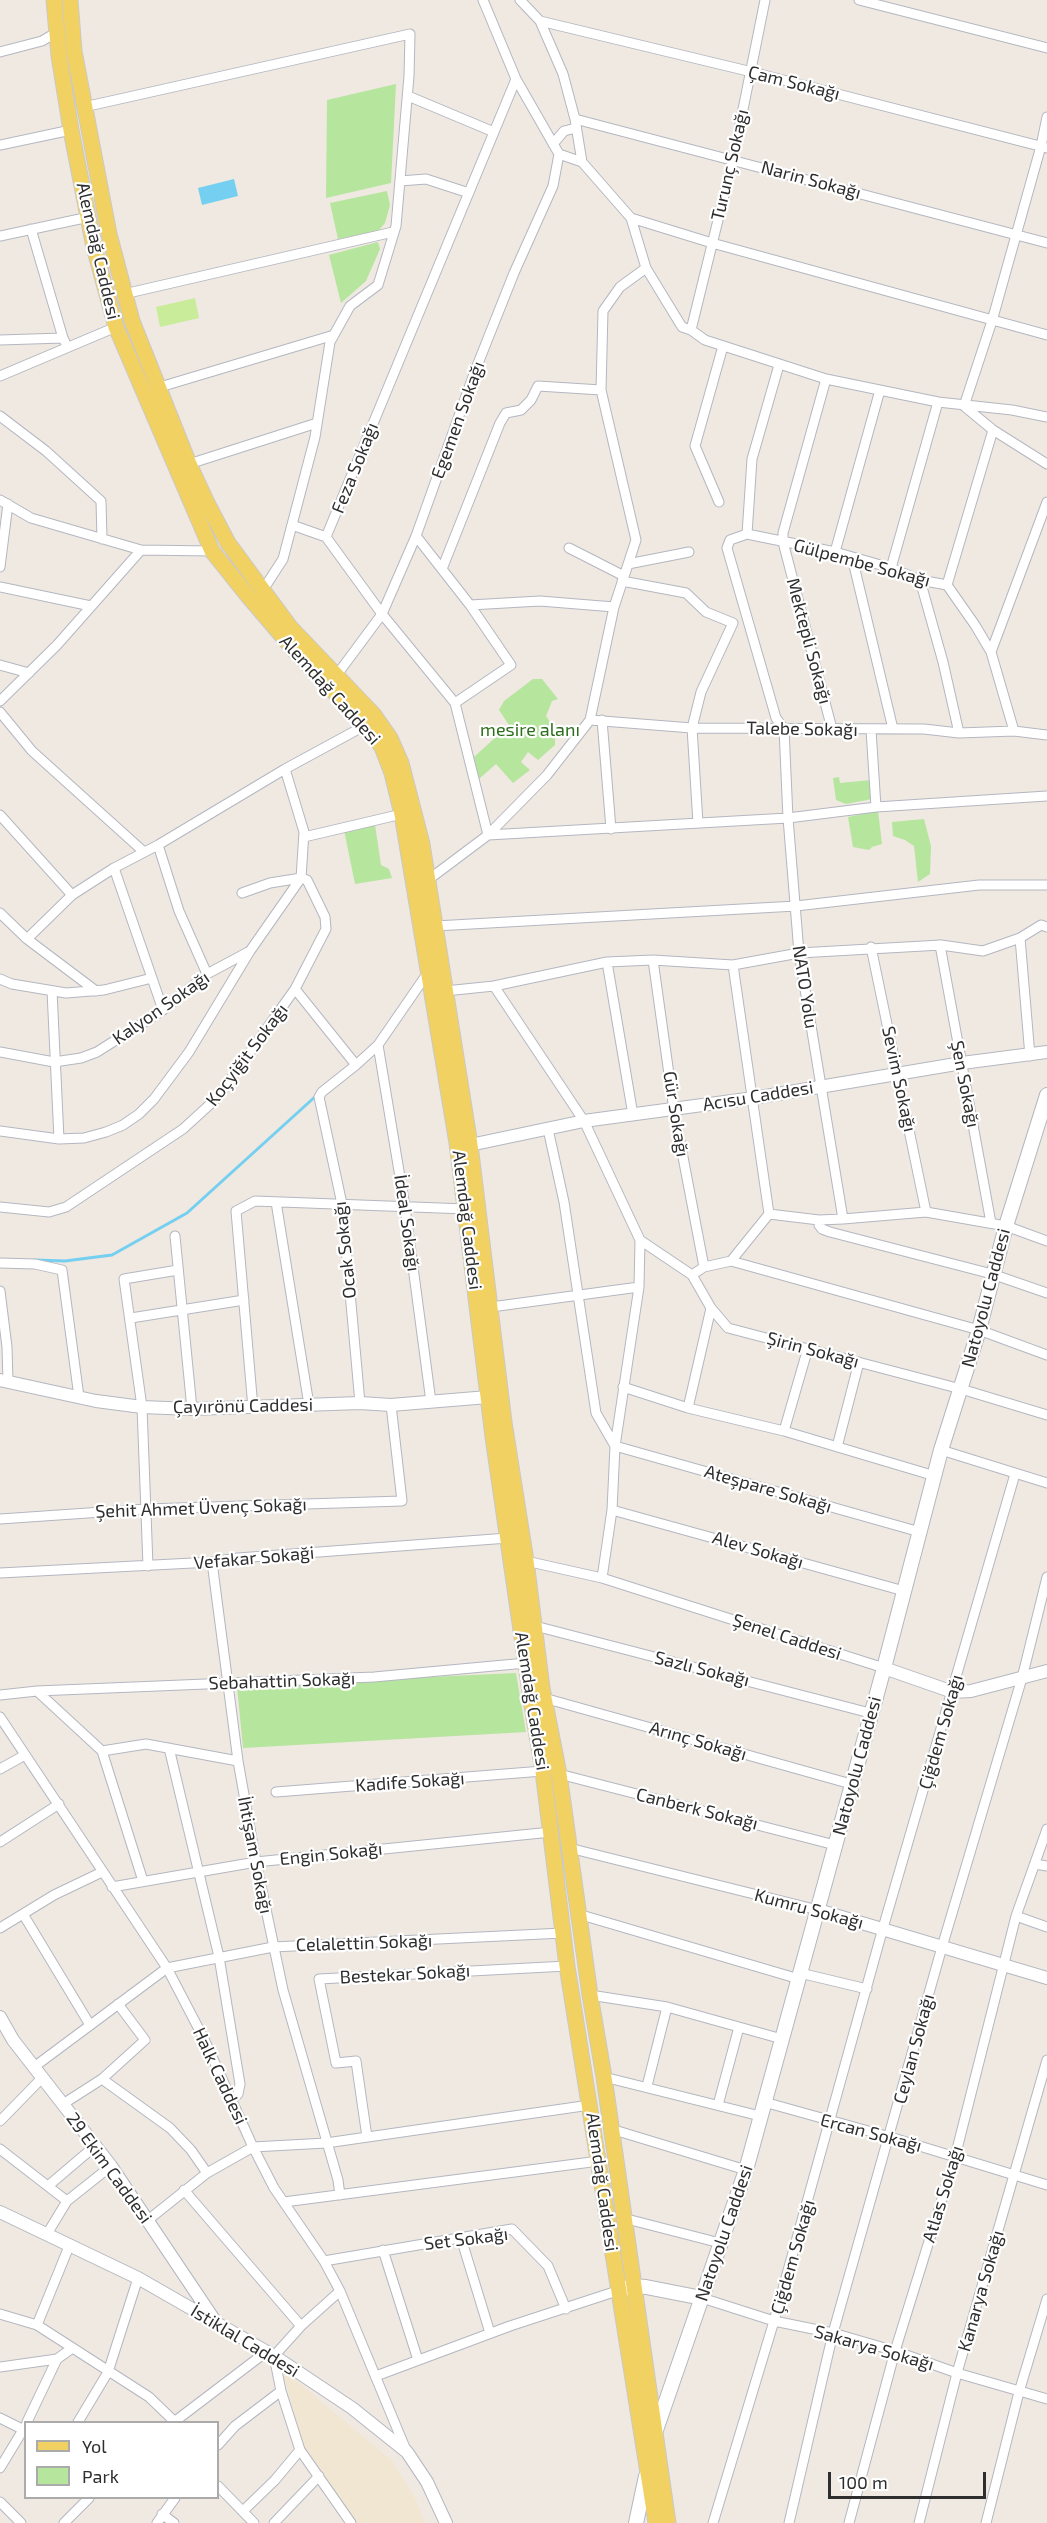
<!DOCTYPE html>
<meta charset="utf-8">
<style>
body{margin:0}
#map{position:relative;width:1047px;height:2523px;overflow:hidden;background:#efe9e1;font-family:"Exo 2",sans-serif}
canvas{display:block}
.legend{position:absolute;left:24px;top:2421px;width:195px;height:78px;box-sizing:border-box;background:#fff;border:2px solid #ababab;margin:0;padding:8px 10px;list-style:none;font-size:18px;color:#2e2e2e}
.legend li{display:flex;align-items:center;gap:12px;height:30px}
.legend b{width:30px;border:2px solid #ababab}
.scale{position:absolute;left:828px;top:2472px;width:158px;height:27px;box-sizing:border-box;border:3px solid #2e2e2e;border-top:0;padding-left:8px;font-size:18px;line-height:21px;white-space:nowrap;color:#2e2e2e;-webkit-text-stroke:4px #fff;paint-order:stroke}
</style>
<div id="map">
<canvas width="1047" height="2523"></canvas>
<ul class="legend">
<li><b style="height:8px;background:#f2d163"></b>Yol</li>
<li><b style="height:16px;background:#b6e59e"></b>Park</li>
</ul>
<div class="scale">100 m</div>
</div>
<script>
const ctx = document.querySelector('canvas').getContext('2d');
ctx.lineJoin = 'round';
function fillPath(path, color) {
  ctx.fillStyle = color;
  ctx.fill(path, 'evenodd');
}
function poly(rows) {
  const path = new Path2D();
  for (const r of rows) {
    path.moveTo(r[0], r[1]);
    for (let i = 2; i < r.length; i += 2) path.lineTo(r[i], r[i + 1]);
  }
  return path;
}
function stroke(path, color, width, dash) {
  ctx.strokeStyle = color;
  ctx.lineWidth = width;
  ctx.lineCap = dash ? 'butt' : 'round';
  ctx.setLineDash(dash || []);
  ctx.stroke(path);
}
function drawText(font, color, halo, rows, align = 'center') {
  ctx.font = font + ' "Exo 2",sans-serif';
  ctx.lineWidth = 4.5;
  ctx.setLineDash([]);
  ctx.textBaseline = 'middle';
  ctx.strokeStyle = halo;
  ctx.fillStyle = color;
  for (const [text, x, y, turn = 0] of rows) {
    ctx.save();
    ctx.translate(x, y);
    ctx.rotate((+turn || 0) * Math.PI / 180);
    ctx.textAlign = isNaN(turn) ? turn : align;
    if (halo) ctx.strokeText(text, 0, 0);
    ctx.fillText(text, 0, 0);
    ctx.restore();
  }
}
const education = poly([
 [281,2368,392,2461,415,2498,425,2523,355,2523,304,2446]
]);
const green = poly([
 [396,84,391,183,326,198,327,100],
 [387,191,390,205,385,223,378,231,338,239,330,203],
 [378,242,380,249,366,281,341,303,329,255],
 [533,679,542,679,558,699,552,701,546,716,555,729,555,745,538,760,528,752,521,762,530,770,513,783,496,764,479,779,474,757,509,725,499,710,504,701],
 [839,777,840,783,871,780,872,799,846,804,836,800,833,778],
 [878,811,882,844,872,847,869,850,853,847,848,817],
 [374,818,381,865,389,869,392,878,355,884,343,825],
 [924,819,931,846,930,874,918,882,914,846,905,840,893,836,892,822],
 [516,1673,526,1732,243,1748,237,1686]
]);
const pitch = poly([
 [195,298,199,318,160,327,156,307]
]);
const water = poly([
 [234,179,238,196,202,205,198,188]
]);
const stream = poly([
 [35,1260,65,1261,112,1255,187,1213,317,1095]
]);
const minor = poly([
 [483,0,516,79,559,154,582,162],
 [520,0,540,21,563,74,575,119,582,162,631,218,646,268,682,327,691,330,705,340,826,379,938,402,1012,410,1047,417],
 [859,0,1047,48],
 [540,21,752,72,1047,148],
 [0,52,42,41,57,32],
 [516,79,326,537,382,614,455,703,488,835,788,818,876,807,1047,796],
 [408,96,494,132],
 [84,107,410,34,409,76,396,226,378,285,350,306,330,342,315,437,283,559,263,590],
 [1047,117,1041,146,992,321,964,406,993,430,1047,464],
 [575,119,1047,243],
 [553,144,564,131,576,128],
 [0,145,71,130],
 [400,181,426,179,469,193],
 [631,218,712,243,1047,335],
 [31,229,63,338],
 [0,236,89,217],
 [124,294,393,232],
 [691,330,733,159,765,0],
 [0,340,63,338,65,342],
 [779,365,752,459,747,534,835,552,891,568,920,580,947,585,975,625,991,652,1047,502],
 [0,376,116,327],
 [826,379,783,533,783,542,832,729],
 [160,387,334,335],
 [0,416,46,451,101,501,102,539],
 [189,464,317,423],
 [0,500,31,518,141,550,212,551],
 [719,502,695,446,723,346],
 [292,525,326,537],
 [747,534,730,540,727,548,776,718,784,729,788,818,799,953,843,1219,819,1220],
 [416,536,470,605,511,665,455,703],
 [569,548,624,576],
 [835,552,880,390],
 [852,557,893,729],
 [628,564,689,552],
 [0,567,8,504],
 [891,568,938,402],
 [442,569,500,423,506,413,521,410,531,400,538,386,601,390],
 [920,580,943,662,959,733],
 [622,581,686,593,706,612,733,623,701,692,692,728,698,823],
 [947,585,993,430],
 [0,587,91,606],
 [470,605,540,601,614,607],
 [991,652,1014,731,1047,735],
 [0,665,29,673],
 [336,676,382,614,416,536,475,371,514,273,553,186,559,154],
 [0,701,57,645,141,550],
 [0,712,32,751,144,852],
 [590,720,692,728,924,729,959,733,1014,731],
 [602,720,611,829],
 [871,730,876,807],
 [0,815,72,895],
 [304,837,402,814],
 [158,845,179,911,207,974],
 [114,868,163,1010],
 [428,880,488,835,547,775,590,720,614,607,636,540,601,390,603,311,620,287,646,268],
 [0,913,27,939,96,991],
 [435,926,796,906,979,885,1047,885],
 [1020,938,1030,1056],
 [27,939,72,895,114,868,158,845,285,769,366,725],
 [940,945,991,1223],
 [871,947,926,1212],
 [653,960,674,1110,704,1267],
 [607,962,633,1115],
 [733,965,769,1214,819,1220,819,1225,822,1229,830,1232,992,1274,1047,1293],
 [0,979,12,984,66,993,104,990,152,978],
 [295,989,356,1065,378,1045,429,971],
 [52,991,59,1139],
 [445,991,494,986],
 [378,1045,405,1207,431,1402],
 [0,1052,54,1062,81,1058,97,1052,163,1010,207,974,248,952],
 [356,1065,322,1092,319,1097,342,1204,360,1403],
 [548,1129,564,1202,596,1413,615,1446,920,1532],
 [0,1131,59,1139,84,1138,106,1132,123,1125,139,1114,154,1099,189,1052,250,951,301,878,304,832,285,769],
 [276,1202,309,1405],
 [0,1207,49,1212,66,1207,183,1129,218,1097,295,989,326,929,325,917,307,880,301,878,270,883,242,893],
 [843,1219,926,1212,1006,1226,1047,1241],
 [175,1236,192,1409],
 [640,1240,692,1275,704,1267,731,1261,979,1330,1047,1355],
 [731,1261,769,1214],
 [0,1263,35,1264,62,1270,79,1397],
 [692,1275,711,1308,728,1328,961,1389,1047,1415],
 [0,1291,7,1347,8,1382],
 [491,1307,639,1287],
 [131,1318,244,1300],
 [623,1387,688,1408,784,1431,935,1476],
 [253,1408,236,1211,255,1201,466,1209],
 [688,1408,711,1308],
 [784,1431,808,1348],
 [837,1447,859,1362],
 [941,1450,1047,1483],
 [612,1510,904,1591],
 [0,1519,146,1509,402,1501,391,1405],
 [526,1561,602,1578,884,1668],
 [212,1562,238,1761,256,1862,283,1990,338,2180,340,2195],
 [148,1566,142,1407,124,1279,178,1270],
 [0,1573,212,1562,238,1558,508,1538],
 [602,1578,612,1510,615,1446,639,1287,640,1240,584,1121,494,986,607,962,653,960,733,965,799,953,941,945,983,951,1020,938,1041,925,1047,927],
 [535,1626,870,1713],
 [37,1691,102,1751,146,1744,238,1761],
 [0,1695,37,1691,374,1677,526,1663],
 [544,1698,851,1784],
 [0,1717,167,1968,204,2039,253,2147,274,2188,324,2261,340,2291,406,2450],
 [169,1748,219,1957,240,2084,238,2094,231,2100],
 [102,1751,143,1881],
 [0,1769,25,1755],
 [559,1774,835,1845],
 [276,1792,543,1771],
 [0,1842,59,1804],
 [569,1848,818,1910],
 [1035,1864,1047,1866],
 [112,1887,256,1862,551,1832],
 [23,1914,90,2025],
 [578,1914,799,1979],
 [1016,1916,1047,1927],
 [0,1928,54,1895,102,1872],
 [800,1973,867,1989],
 [590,1995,667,2007,782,2039],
 [34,2067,167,1968,273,1947,563,1933],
 [604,2077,760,2116],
 [102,2079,145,2040,118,2004],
 [647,2086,667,2007],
 [764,2102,890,2137,1047,2185],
 [63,2104,102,2079,170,2128,191,2150,207,2173],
 [718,2105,739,2027],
 [0,2121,42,2078],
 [611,2129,746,2170],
 [367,2137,356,2061,336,2063,319,1979,567,1966],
 [0,2149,67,2201],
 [48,2186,95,2146],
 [184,2190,301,2326],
 [284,2202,599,2161],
 [623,2218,720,2243],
 [148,2220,207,2173,253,2147,326,2143,590,2105],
 [47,2234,67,2201,111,2166],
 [461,2238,490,2333],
 [383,2250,418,2360],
 [324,2261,512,2229,548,2266,566,2309],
 [340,2291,301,2326,274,2356,281,2391,300,2450,351,2523],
 [702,2298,774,2321,833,2333,895,2351,957,2373,1047,2399],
 [0,2314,37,2325,149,2397,175,2422],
 [37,2325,70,2244],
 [0,2367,57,2359],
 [376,2376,510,2326,617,2291],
 [0,2418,26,2431],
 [27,2422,57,2359,71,2349],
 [78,2422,108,2372,138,2278],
 [174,2422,266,2352],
 [218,2445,235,2426,281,2391],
 [0,2468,26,2425],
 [218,2486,254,2523],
 [0,2502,21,2523],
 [243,2511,275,2480,300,2450],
 [162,2514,174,2523],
 [64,2523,89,2498],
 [157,2523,175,2498],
 [274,2523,319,2476],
 [713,2523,774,2321,883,1928,1015,1474],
 [789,2523,833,2333,942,1947,1022,1678,1047,1577],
 [849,2523,895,2351,955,2157,1016,1916,1047,1829],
 [919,2523,957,2373,1047,2060],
 [986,2523,1019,2392,1047,2299]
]);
const tertiary = poly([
 [470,1145,584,1121,754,1098,962,1063,1047,1052],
 [0,1380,96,1401,142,1407,192,1409,360,1403,391,1405,488,1397],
 [884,1668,953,1692,971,1691,1047,1671],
 [818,1910,1047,1978],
 [0,2017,13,2040,111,2166,213,2318],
 [0,2212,138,2278,274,2356,352,2408,407,2452,427,2482,446,2523]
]);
const secondary = poly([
 [624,2289,633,2286,646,2287,702,2298],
 [655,2433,746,2170,884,1668,941,1450,979,1330,1006,1226,1047,1095],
 [636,2523,646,2476]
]);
const primary = poly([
 [54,0,59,56,71,130,94,247,116,327,212,551,248,596,294,650,366,725,382,747,392,773,402,814,457,1143,493,1437,532,1706,543,1771,567,1966,656,2523],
 [70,0,74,51,109,234,132,321,189,464,207,503,228,543,290,627,374,715,390,738,401,763,422,844,470,1145,504,1422,526,1561,542,1688,559,1774,590,1995,604,2077,668,2523]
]);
const streetNames = [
 ["Çam Sokağı",794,83,14],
 ["Turunç Sokağı",730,165,-77],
 ["Narin Sokağı",811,180,15],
 ["Alemdağ Caddesi",98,251,77],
 ["Egemen Sokağı",458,420,-70],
 ["Feza Sokağı",355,468,-68],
 ["Gülpembe Sokağı",862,563,15],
 ["Mektepli Sokağı",809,641,75],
 ["Alemdağ Caddesi",330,690,48],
 ["Talebe Sokağı",802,729,1],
 ["NATO Yolu",805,987,81],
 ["Kalyon Sokağı",161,1008,-35],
 ["Koçyiğit Sokağı",247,1055,-53],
 ["Sevim Sokağı",899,1079,78],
 ["Şen Sokağı",965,1084,79],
 ["Acısu Caddesi",758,1096,-9],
 ["Gür Sokağı",676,1114,81],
 ["Alemdağ Caddesi",467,1220,83],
 ["İdeal Sokağı",407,1223,82],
 ["Ocak Sokağı",345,1250,-96],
 ["Natoyolu Caddesi",986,1298,-75],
 ["Şirin Sokağı",813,1350,15],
 ["Çayırönü Caddesi",243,1406,-1],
 ["Ateşpare Sokağı",768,1489,16],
 ["Şehit Ahmet Üvenç Sokağı",201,1508,-2],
 ["Alev Sokağı",758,1550,16],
 ["Vefakar Sokaği",254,1558,-5],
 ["Şenel Caddesi",787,1637,18],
 ["Sazlı Sokağı",702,1669,14],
 ["Sebahattin Sokağı",282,1681,-2],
 ["Alemdağ Caddesi",532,1701,81],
 ["Çiğdem Sokağı",941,1732,-74],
 ["Arınç Sokağı",698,1741,16],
 ["Natoyolu Caddesi",857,1766,-75],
 ["Kadife Sokağı",410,1782,-4],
 ["Canberk Sokağı",697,1809,14],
 ["Engin Sokağı",331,1854,-6],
 ["İhtişam Sokağı",255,1855,79],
 ["Kumru Sokağı",809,1909,15],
 ["Celalettin Sokağı",364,1943,-2],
 ["Bestekar Sokağı",405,1974,-3],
 ["Ceylan Sokağı",914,2049,-75],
 ["Halk Caddesi",220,2076,65],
 ["Ercan Sokağı",871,2133,15],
 ["29 Ekim Caddesi",109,2168,54],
 ["Alemdağ Caddesi",602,2182,82],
 ["Atlas Sokağı",943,2194,-73],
 ["Natoyolu Caddesi",724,2233,-71],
 ["Set Sokağı",466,2239,-7],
 ["Çiğdem Sokağı",793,2257,-74],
 ["Kanarya Sokağı",981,2291,-74],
 ["İstiklal Caddesi",245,2341,31],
 ["Sakarya Sokağı",874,2348,16]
];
const parkNames = [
 ["mesire alanı",530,730]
];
fillPath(education, '#f0e6d1');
fillPath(green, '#b6e59e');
fillPath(pitch, '#c9ec9a');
fillPath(water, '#75cff0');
stroke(stream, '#75cff0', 3);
stroke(minor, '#b4b7c1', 11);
stroke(tertiary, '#b4b7c1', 14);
stroke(secondary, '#b4b7c1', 16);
stroke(primary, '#c9c9c9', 17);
stroke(minor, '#fff', 9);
stroke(tertiary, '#fff', 12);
stroke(secondary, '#fff', 14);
stroke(primary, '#f2d163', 15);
drawText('18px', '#2e2e2e', '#fff', streetNames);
drawText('18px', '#2c6e1b', '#fff', parkNames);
</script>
